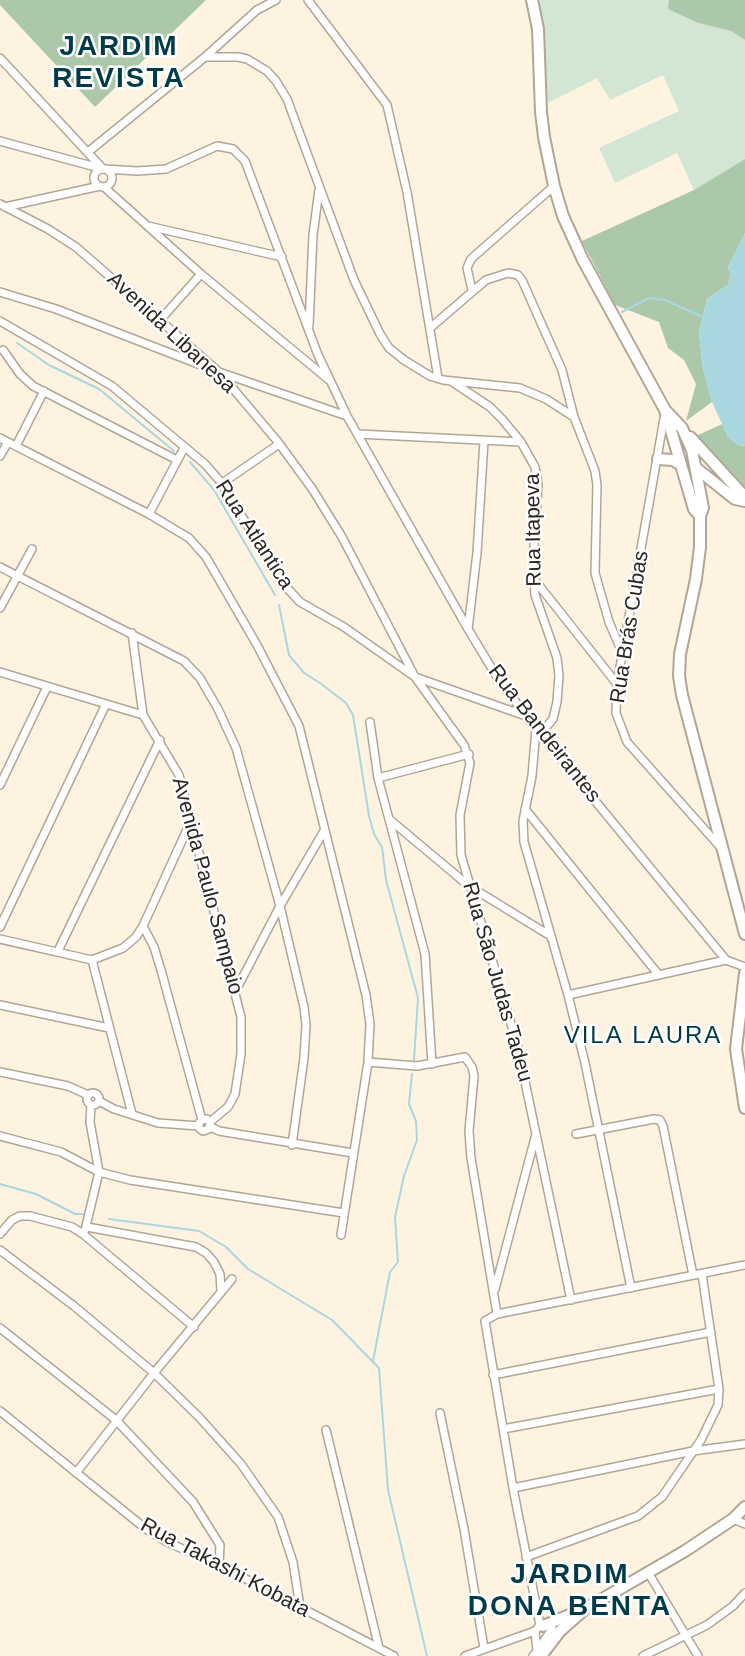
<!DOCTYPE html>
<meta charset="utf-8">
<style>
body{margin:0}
canvas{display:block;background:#fef3e1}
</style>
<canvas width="745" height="1656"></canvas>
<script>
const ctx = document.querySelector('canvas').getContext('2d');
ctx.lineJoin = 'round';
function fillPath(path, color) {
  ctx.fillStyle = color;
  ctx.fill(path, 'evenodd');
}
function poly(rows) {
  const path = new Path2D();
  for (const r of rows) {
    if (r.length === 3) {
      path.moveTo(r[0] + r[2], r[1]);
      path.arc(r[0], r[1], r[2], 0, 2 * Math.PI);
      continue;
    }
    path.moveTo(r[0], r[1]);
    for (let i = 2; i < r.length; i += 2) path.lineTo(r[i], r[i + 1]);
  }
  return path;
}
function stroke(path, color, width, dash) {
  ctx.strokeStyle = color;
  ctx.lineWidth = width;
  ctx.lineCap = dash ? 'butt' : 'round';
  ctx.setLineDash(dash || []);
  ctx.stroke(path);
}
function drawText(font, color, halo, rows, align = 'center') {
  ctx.font = font + ' Arial,sans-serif';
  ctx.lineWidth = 5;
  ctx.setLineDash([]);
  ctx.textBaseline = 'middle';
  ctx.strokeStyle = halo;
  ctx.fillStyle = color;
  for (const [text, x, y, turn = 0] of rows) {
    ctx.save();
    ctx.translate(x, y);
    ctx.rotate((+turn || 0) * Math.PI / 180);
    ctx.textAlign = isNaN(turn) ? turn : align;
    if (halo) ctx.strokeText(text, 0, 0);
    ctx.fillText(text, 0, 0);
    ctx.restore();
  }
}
const green = poly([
 [538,0,669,0,669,9,698,23,731,31,745,40,745,159,694,190,677,153,615,183,599,148,679,111,663,75,610,100,597,78,548,103,542,19]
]);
const forest = poly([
 [0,0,206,0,95,107,0,5],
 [669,0,745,0,745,40,731,31,698,23,668,9],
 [745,159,745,233,728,267,731,274,728,285,707,299,699,333,703,368,712,402,686,421,696,384,684,360,668,348,659,322,615,305,582,241,694,190],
 [722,424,728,437,738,445,745,446,745,487,724,469,694,437]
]);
const water = poly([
 [745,233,745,446,738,445,728,437,712,402,703,368,699,333,707,299,728,285,731,274,728,267]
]);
const stream = poly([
 [622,312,649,298,665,300,705,318],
 [17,343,49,365,99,389,174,451],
 [190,462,214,490,275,595],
 [279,605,289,655,304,673,320,683,346,703,353,715,369,816,374,834,382,847,386,880,418,998,414,1060],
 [0,1184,36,1194,75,1214,83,1214],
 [109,1219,199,1231,226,1247,248,1269,332,1320,379,1368,388,1490,427,1656],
 [373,1361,390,1272,398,1262,395,1217,404,1176,417,1140,416,1121,409,1104,412,1074]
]);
const minor = poly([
 [308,0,387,105,407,192,438,378],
 [205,57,238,57,247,59,267,71,276,81,287,99,354,280,380,334,389,348,404,360,430,376,443,380,520,388,546,399,574,417],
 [0,58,103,169],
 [0,141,103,169],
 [88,152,205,57,257,10,276,0],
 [105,169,137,171,166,169,217,146,233,149,245,161,318,355,331,382,347,416,468,629,497,677,536,729,726,960],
 [103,178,9],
 [104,187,201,274,329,380],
 [0,204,48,229,76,247,219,372,278,442,313,490,342,537,415,677,464,745,470,763,460,815,461,855,517,1044,571,1300],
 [5,207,100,186],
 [148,226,282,257],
 [472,290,467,268,471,259,554,186],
 [0,292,56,309,219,372,347,416],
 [161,319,201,274],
 [0,321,112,386,205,464,219,480,287,588,300,602,344,627,415,677,526,716],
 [309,325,313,235,319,190],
 [430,328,486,280,508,273,518,275,522,280,562,370,574,417,595,471,597,485,595,573,609,622,622,652],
 [3,350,20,374,33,386,177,460],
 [451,381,490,407,502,419,521,442,535,467,538,484,533,562,535,595,557,658,559,676,557,702,553,719,541,733],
 [665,413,617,684,616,713,627,742,722,849],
 [358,434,521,442],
 [0,438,149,514,189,538,206,557,257,645,299,726,366,995,370,1024,368,1062,341,1235],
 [16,446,44,391],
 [0,456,8,442],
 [221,484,279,444],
 [149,514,184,448],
 [0,567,184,661,200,678,218,709,236,748,280,906,304,1007,306,1025,304,1058,292,1145],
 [534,579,617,684],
 [0,608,32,549],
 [468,629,477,553,484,441],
 [132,633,143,715],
 [0,672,143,715,179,775,241,1017,241,1054,235,1094,228,1107,210,1122,209,1129,203,1131,199,1128,199,1123,202,1120,207,1119,210,1122],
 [370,722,378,778,425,954,432,1064],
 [536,729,532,776,523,821,524,842,568,995,585,1063,631,1288],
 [378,778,469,754],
 [0,785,47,687],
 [525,809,658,974],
 [389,819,469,886,549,935],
 [143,926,154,947,161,970,202,1120],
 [0,927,106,704],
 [0,939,92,960,123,948,136,937,143,926,190,823],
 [58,951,160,740],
 [92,960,132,1114],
 [235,992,280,906,324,831],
 [568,995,726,960,745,967],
 [0,1005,109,1028],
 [368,1062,417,1066,465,1057,472,1067,474,1076,469,1131,471,1158,497,1314],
 [0,1072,68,1086,88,1095],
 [93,1099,6],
 [99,1101,114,1109,158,1123,199,1126],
 [211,1127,219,1131,353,1153],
 [576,1134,654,1119,660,1120,663,1126,693,1275],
 [0,1136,61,1152,99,1172,130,1180,344,1213],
 [87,1227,196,1247,206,1253,214,1262,220,1274,221,1291],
 [85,1230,99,1172,90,1122,91,1105],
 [0,1234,12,1220,20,1216,30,1216,72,1227,83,1234,194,1327],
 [0,1250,74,1306,154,1373,199,1417,241,1464,278,1517,293,1562,300,1607],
 [495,1289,536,1134],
 [0,1328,116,1420,193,1502,220,1545,219,1565],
 [493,1375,711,1332],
 [0,1411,146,1529,167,1542,219,1565,394,1656],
 [440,1413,464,1529,484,1648],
 [503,1429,719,1389],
 [326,1430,379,1648],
 [76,1473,154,1373,232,1279],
 [513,1488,693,1451,745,1444],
 [733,1519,745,1524],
 [526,1557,638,1516,662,1497,701,1440,718,1405,719,1389,702,1274],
 [649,1574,698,1656],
 [540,1625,513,1488,485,1321,497,1314,745,1265],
 [537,1651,552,1629],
 [465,1656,535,1631,540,1625],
 [533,1656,537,1651,535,1631],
 [643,1656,707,1625,733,1606,745,1593]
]);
const secondary = poly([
 [532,0,538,29,541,112,544,137,554,186,563,216,583,260,665,410,694,509,700,516],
 [667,412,682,428,692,450,703,508,700,516,700,547,696,579,680,654,679,676,682,695,745,934],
 [690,437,745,497],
 [658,459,673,460,681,465],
 [696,468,735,499,745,501],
 [745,973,736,1049,745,1108],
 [543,1626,579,1611],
 [541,1656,560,1631,585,1609,685,1551,733,1519,745,1507]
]);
const streetNames = [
 ["Avenida Libanesa",171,333,43],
 ["Rua Itapeva",534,530,-91],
 ["Rua Atlantica",254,535,57],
 ["Rua Brás Cubas",630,627,-81],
 ["Rua Bandeirantes",544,734,52],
 ["Avenida Paulo Sampaio",207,886,75],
 ["Rua São Judas Tadeu",497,982,74],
 ["Rua Takashi Kobata",225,1568,28]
];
const quarterNames = [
 ["VILA LAURA",643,1036]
];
const districtNames = [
 ["JARDIM",119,47],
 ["REVISTA",119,79],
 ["JARDIM",570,1575],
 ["DONA BENTA",570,1607]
];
fillPath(green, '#d3e5d3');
fillPath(forest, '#abc8ab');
fillPath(water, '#a9d7e0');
stroke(stream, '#a9d7e0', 2);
stroke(minor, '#b1a696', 10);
stroke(secondary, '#b1a696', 14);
stroke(minor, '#fff', 7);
stroke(secondary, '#fff', 10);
drawText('21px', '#29251f', '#fff', streetNames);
ctx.letterSpacing = '2px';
drawText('24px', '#003b49', '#fff', quarterNames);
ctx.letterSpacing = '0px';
ctx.letterSpacing = '2px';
drawText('bold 28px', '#003b49', '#fff', districtNames);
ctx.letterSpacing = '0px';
</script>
